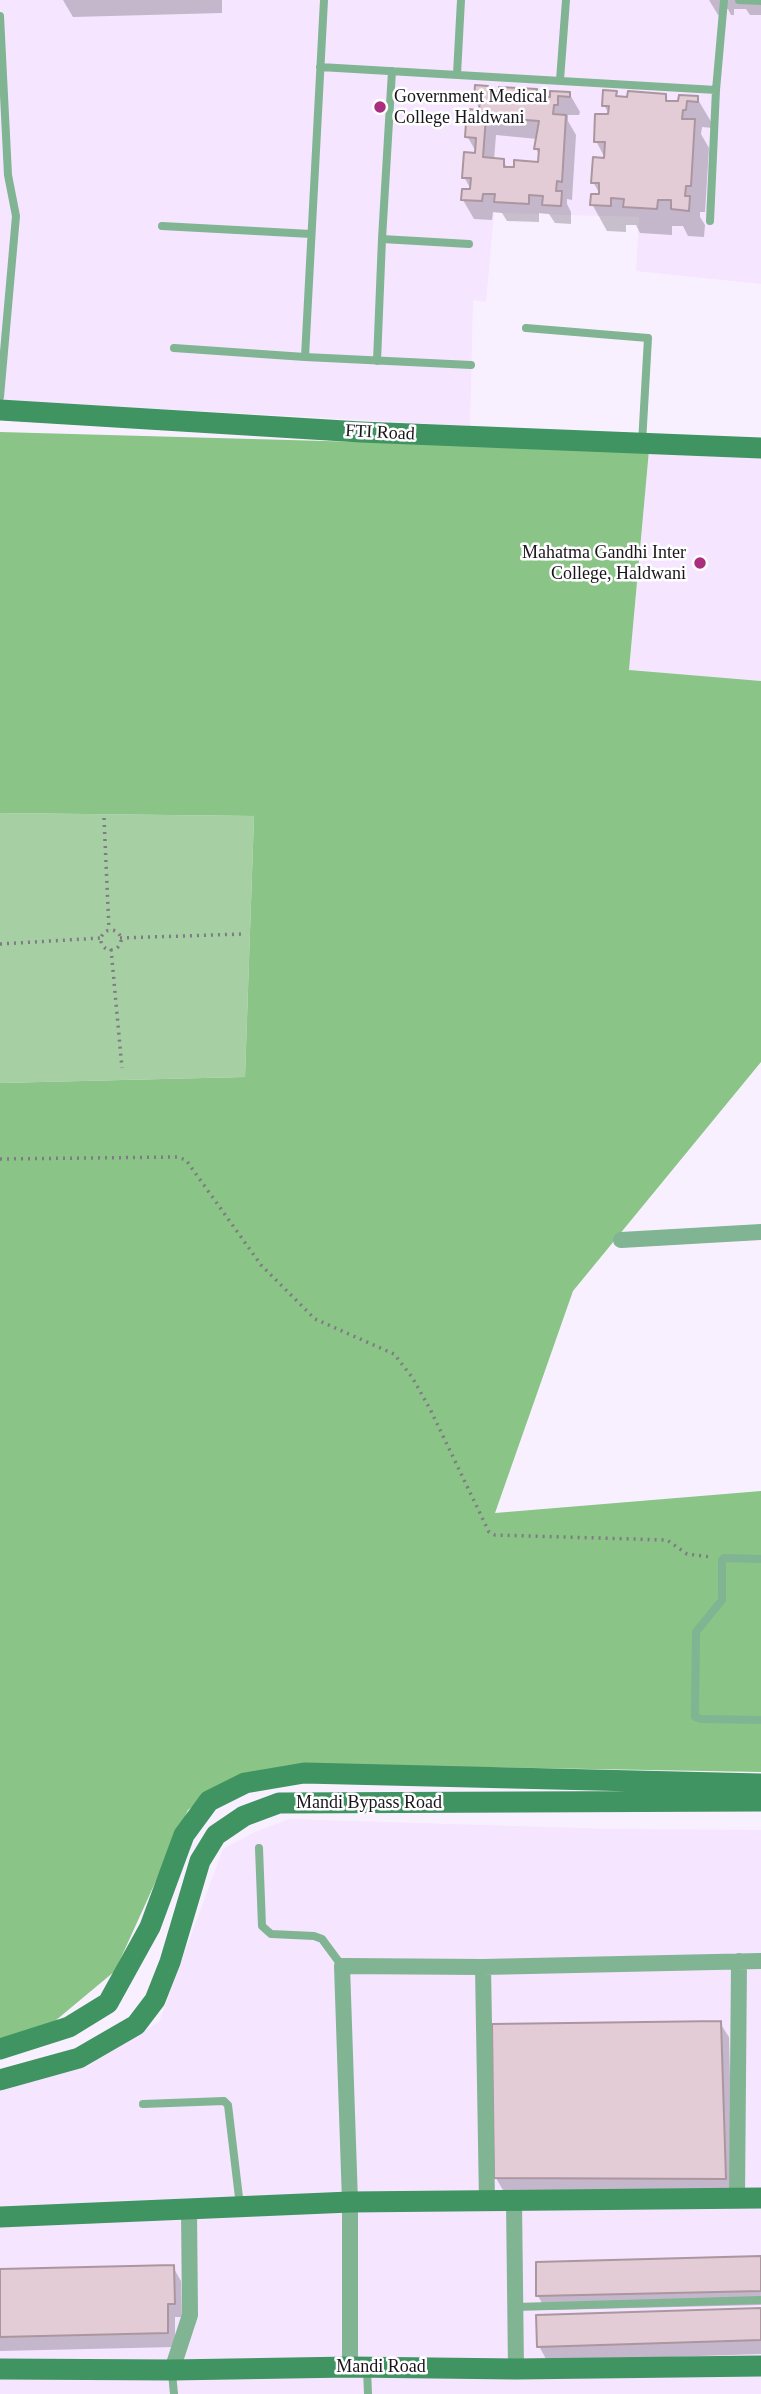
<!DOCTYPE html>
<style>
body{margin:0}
canvas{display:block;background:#f9f0ff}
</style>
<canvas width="761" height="2394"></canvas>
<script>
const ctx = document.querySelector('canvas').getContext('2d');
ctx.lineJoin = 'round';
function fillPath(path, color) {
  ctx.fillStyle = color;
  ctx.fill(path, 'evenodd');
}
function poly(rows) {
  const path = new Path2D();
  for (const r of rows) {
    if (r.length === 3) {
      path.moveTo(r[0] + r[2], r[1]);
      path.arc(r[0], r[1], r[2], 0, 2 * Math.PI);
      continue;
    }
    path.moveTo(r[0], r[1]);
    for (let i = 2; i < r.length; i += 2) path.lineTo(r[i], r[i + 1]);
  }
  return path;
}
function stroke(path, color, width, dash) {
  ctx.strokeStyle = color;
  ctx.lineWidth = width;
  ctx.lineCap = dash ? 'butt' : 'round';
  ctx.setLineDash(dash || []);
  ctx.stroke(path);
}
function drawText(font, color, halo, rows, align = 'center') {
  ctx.font = font + ' Georgia,serif';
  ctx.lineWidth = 5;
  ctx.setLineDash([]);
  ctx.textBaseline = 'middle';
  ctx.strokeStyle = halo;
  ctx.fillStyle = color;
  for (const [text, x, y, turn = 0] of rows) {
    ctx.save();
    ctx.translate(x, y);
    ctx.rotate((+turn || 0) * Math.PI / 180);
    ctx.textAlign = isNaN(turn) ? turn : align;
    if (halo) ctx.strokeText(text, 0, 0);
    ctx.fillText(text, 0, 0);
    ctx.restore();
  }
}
const built = poly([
 [0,0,761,0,761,284,636,271,639,217,494,213,486,302,473,300,470,426,0,400],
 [649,450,761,455,761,681,629,671],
 [289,1819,614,1829,761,1830,761,2394,0,2394,0,2091,88,2066,159,2022,223,1849,255,1832]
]);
const green = poly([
 [0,813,254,816,245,1077,0,1083]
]);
const forest = poly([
 [0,432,649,450,629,670,761,681,761,1062,573,1291,495,1513,761,1491,761,1772,478,1767,267,1769,224,1783,188,1810,115,1971,49,2026,0,2041,0,1083,245,1077,254,816,0,813]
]);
const shadow = poly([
 [63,0,222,0,222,13,73,17],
 [709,0,761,0,761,15,750,15,746,9,734,9,734,15,731,15,728,9,720,9,720,15,718,15],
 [487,88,490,93,536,91,541,98,551,99,552,92,569,93,580,112,579,115,568,115,568,121,576,135,572,200,567,199,567,204,571,212,571,224,555,223,549,214,539,213,539,222,507,221,502,213,493,212,492,220,474,219,463,200,472,191,464,177,478,155,467,136,482,112,475,101],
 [496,135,537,139,536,149,540,156,539,163,508,169,503,161,494,160],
 [615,92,619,98,665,95,669,103,680,103,680,97,697,98,713,125,713,128,702,127,701,134,709,148,705,212,700,212,700,217,705,225,704,237,688,236,683,226,672,226,672,235,640,233,636,225,626,225,626,232,607,231,592,204,601,196,593,182,606,160,596,141,610,116,604,105],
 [720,2023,729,2037,733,2193,504,2192,496,2178],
 [761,2258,761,2305,546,2310,538,2296],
 [173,2267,181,2281,182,2317,175,2317,175,2347,0,2351,0,2271],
 [761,2310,761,2354,547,2361,539,2346]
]);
const building = poly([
 [475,85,488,86,488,91,499,92,499,87,537,89,537,96,550,97,550,91,570,92,570,97,558,96,558,105,554,105,553,114,566,115,562,182,557,181,556,191,562,191,561,206,542,205,543,196,529,195,529,204,494,202,495,194,483,194,482,201,461,200,462,189,470,189,471,178,462,178,464,152,475,153,476,138,465,137,467,109,479,110,480,101,474,101,475,85],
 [486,117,539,121,534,149,539,149,538,162,514,160,514,167,504,167,504,159,483,157,486,117],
 [603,90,617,91,616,96,627,97,628,91,666,94,666,101,678,101,679,95,698,96,698,102,687,101,686,110,683,110,682,119,695,119,691,186,686,186,685,196,690,196,689,211,671,209,671,200,658,200,657,209,623,207,624,199,611,198,611,206,590,205,591,194,599,194,599,183,591,183,593,157,604,158,605,142,594,142,595,114,608,114,609,106,602,106,603,90],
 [721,2021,726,2179,494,2178,492,2024,721,2021],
 [761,2256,761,2291,536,2296,536,2262,761,2256],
 [174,2265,175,2304,168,2304,168,2333,0,2337,0,2269,174,2265],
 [761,2308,761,2340,537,2347,536,2315,761,2308]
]);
const path = poly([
 [104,818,109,930],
 [111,940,10],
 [120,938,244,934],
 [0,944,101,938],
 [111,949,122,1068],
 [0,1159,177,1157,186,1160,261,1265,315,1319,394,1354,412,1377,430,1409,489,1532,495,1535,667,1540,687,1554,711,1557]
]);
const lane = poly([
 [739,0,761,1],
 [0,16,8,175,16,216,0,397],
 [320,67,716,90],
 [457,74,461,0],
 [560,80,566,0],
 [710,221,716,90,724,0],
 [162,226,311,234],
 [382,239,469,244],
 [526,328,648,338,642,443],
 [174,348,305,357,471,365],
 [305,357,324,0],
 [377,361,382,239,392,71],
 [761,1559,724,1558,722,1560,722,1600,696,1632,695,1714,695,1717,701,1719,761,1720],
 [259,1848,262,1926,271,1934,314,1936,322,1939,342,1966],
 [143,2104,224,2101,228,2105,240,2206],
 [515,2307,761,2300],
 [367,2369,368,2394],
 [172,2373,174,2394]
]);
const street = poly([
 [621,1240,761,1232],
 [483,1967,487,2201],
 [737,2198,739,1961],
 [514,2201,516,2369],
 [350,2367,350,2202,342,1966,483,1967,761,1961],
 [172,2370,190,2315,189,2210]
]);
const secondary = poly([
 [0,410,361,432,761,448],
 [0,2049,69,2027,108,2003,150,1927,184,1835,209,1801,245,1783,304,1773,761,1784],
 [0,2080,79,2058,136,2025,155,2000,170,1962,200,1861,216,1835,244,1816,279,1803,761,1801],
 [0,2217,350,2202,761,2198],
 [0,2369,172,2370,350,2367,516,2369,761,2366]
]);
const markers = [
 [380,107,7,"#ab2e7e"],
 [700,563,7,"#ab2e7e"]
];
const poiNames = [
 ["Government Medical",394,97],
 ["College Haldwani",394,118],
 ["Mahatma Gandhi Inter",686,553,"right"],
 ["College, Haldwani",686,574,"right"]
];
const streetNames = [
 ["FTI Road",380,433,3],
 ["Mandi Bypass Road",369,1803],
 ["Mandi Road",381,2367]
];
fillPath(built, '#f5e5ff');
fillPath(green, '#a6d0a3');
fillPath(forest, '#8ac587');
fillPath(shadow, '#0003');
fillPath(building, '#e3ccd6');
stroke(building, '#ab969f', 2);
stroke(path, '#807a84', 3.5, [2, 5]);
stroke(lane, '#80b492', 8);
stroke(street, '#80b492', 16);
stroke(secondary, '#3f9462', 21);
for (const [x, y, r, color] of markers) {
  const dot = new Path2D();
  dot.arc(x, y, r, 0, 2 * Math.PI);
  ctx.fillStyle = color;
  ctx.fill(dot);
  stroke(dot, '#fff', 2.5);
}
drawText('18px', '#19151b', '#fff', poiNames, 'left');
drawText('18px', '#19151b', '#fff', streetNames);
</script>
